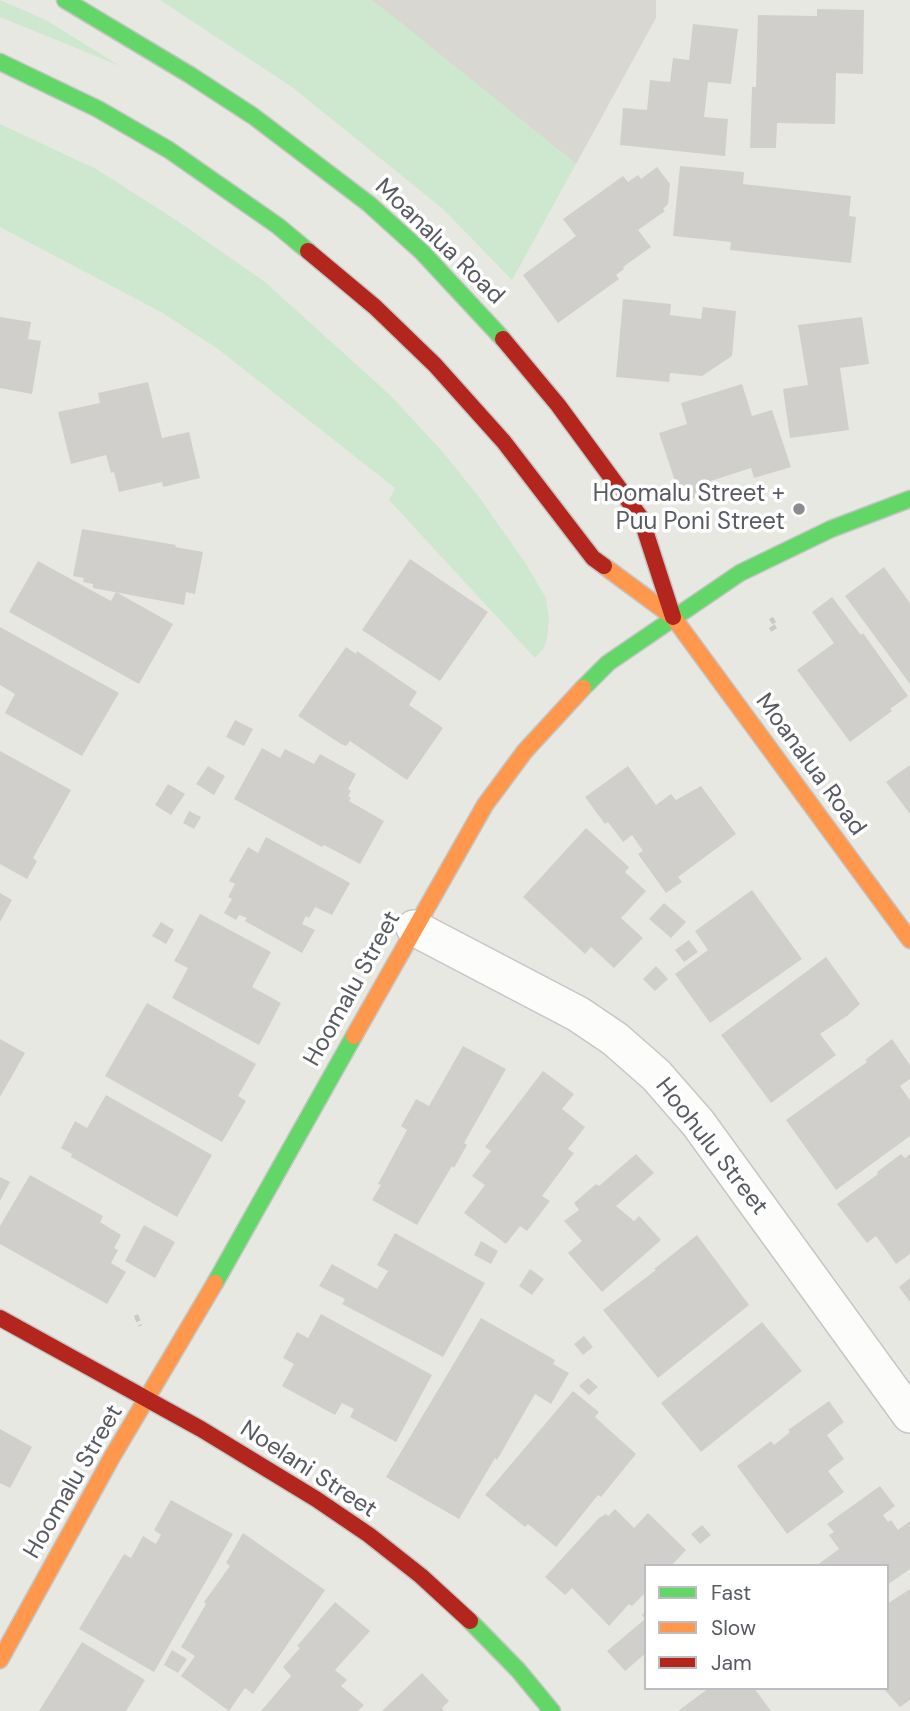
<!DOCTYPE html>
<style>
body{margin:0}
#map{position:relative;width:910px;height:1711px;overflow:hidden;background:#e8e8e2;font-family:"DM Sans",sans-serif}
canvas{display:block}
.legend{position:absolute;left:644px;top:1564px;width:245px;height:126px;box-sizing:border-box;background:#fff;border:2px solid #bcbdc0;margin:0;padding:9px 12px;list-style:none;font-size:21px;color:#575a61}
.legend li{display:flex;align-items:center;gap:14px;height:35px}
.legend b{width:35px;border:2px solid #bcbdc0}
</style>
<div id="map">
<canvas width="910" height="1711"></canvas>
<ul class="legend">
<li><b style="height:9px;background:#63d668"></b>Fast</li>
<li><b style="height:9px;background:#ff974d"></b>Slow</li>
<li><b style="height:9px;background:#b3261e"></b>Jam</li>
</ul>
</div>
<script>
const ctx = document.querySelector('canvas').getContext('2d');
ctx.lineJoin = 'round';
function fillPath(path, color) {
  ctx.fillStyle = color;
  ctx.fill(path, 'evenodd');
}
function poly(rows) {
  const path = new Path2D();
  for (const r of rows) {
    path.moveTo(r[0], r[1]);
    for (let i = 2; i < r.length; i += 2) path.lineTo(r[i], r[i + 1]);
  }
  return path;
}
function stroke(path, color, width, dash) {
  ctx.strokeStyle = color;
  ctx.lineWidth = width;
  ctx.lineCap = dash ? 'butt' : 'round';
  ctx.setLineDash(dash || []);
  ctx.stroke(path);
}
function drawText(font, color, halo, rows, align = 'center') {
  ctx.font = font + ' "DM Sans",sans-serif';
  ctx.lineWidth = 7;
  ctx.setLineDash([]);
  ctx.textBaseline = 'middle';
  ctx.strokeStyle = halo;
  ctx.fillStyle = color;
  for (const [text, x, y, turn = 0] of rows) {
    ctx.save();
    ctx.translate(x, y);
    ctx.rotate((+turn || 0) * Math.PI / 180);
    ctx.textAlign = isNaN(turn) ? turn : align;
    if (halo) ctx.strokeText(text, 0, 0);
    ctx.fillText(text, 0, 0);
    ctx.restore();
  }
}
const industrial = poly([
 [371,0,656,0,656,18,576,164]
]);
const green = poly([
 [0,0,46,20,120,66,0,17],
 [160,0,371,0,393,16,576,164,512,280,443,209,292,87],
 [0,124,96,169,176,220,265,282,390,395,442,451,479,497,526,564,546,598,549,618,547,638,544,648,535,658,389,500,395,488,218,349,161,312,0,227]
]);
const building = poly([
 [817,9,864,10,863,74,836,73,835,124,777,123,776,148,750,148,752,87,756,87,758,15,817,16],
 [693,24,738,29,731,84,708,82,704,117,728,119,725,156,620,145,623,108,647,110,650,80,670,82,673,58,689,60],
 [680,166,744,172,743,184,851,196,849,216,856,217,851,263,730,250,731,242,673,236],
 [657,167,670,184,668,204,663,209,665,211,638,230,651,247,623,267,624,269,616,275,619,279,558,323,523,275,576,236,563,219,623,176,628,182,638,175,641,179],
 [623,299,671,304,670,315,701,319,703,307,736,311,732,356,702,376,670,373,669,382,616,377],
 [0,317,31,322,28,339,41,341,32,394,0,388],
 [862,317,869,364,840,368,849,430,790,438,783,389,808,385,798,325],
 [148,382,162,438,189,432,200,478,163,487,162,482,119,492,114,472,111,473,106,455,71,464,58,412,100,403,98,393],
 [742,384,752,416,772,410,791,467,754,478,751,468,711,481,714,491,682,502,659,433,687,424,681,403],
 [82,529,176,545,175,547,203,552,195,594,186,592,184,605,93,588,93,584,83,582,84,578,73,576],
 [410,559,488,612,440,681,362,630],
 [38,561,111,601,116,592,173,624,139,684,9,612],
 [884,567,910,603,910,684,845,596],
 [832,597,861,635,863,633,908,696,890,709,892,711,850,742,797,670,834,643,812,612],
 [0,627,119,693,82,756,5,713,15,694,0,685],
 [346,647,356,654,357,651,417,692,409,705,443,728,407,780,350,741,346,746,341,744,298,716],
 [235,720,253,729,244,746,226,737],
 [262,748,280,758,285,749,314,764,320,754,356,774,348,789,351,791,348,796,351,798,349,801,384,821,360,864,324,845,322,847,234,799],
 [0,751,71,790,33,858,37,861,27,879,0,864],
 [910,765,910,814,886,782],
 [208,766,225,776,214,795,196,784],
 [628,766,656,805,671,794,676,800,701,786,736,834,678,877,682,882,666,893,638,854,643,851,632,835,623,842,608,822,605,824,585,797],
 [168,784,185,794,171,815,155,805],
 [189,811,201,817,194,829,183,823],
 [586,828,629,867,625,872,646,891,621,918,643,938,614,968,591,947,585,954,523,897],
 [266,837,350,883,332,915,315,907,309,918,306,916,302,924,315,930,302,953,245,921,247,918,239,915,236,920,224,913,232,899,228,897,235,884,229,881,248,847,258,853],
 [752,890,802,959,710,1023,675,974,708,950,695,931],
 [0,893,12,900,0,922],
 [664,903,686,922,671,938,649,919],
 [200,914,271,952,252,987,281,1003,259,1045,172,998,188,968,174,961],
 [161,922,174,930,166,944,152,936],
 [689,940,698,952,684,962,675,950],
 [826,957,860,1004,847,1016,820,1034,836,1055,771,1103,721,1035],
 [656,966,668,979,655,991,643,979],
 [147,1003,256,1064,238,1096,246,1101,222,1142,105,1076],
 [0,1039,25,1053,0,1097],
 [892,1039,910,1065,910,1079,900,1086,910,1100,910,1136,836,1190,786,1120,867,1062,865,1060],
 [463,1046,506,1069,464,1143,467,1145,454,1168,452,1166,417,1225,372,1200,381,1185,378,1184,407,1130,401,1126,416,1099,429,1106],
 [543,1071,574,1094,562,1109,585,1127,568,1149,574,1153,542,1196,550,1201,527,1231,520,1226,506,1244,464,1213,485,1185,472,1176,491,1151,485,1147],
 [106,1095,212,1155,177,1217,71,1157,72,1154,61,1148,75,1121,87,1128],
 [636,1154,654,1173,616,1206,634,1221,639,1216,661,1240,602,1292,568,1253,582,1241,564,1221,579,1210,574,1203,596,1184,599,1186],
 [901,1154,905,1158,910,1154,910,1254,896,1264,876,1236,867,1243,837,1204,878,1174,877,1172],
 [30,1175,103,1216,100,1222,121,1235,114,1248,118,1250,111,1263,126,1272,107,1304,0,1244,0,1226],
 [0,1177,10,1182,0,1201],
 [144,1225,175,1242,155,1278,125,1261],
 [395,1233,485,1283,443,1357,342,1304,345,1299,319,1286,332,1264,377,1289,388,1271,377,1265],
 [697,1235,749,1305,658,1378,603,1310,656,1270,654,1269],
 [481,1241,498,1251,491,1264,474,1255],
 [530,1269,544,1279,532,1295,519,1286],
 [910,1278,910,1302,899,1287],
 [321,1314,432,1375,396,1442,350,1417,354,1409,342,1403,335,1415,282,1386,294,1364,283,1358,297,1332,308,1338],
 [481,1318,555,1360,553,1364,569,1373,551,1404,535,1394,497,1460,495,1458,459,1519,386,1477],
 [762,1322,802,1371,701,1452,661,1403],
 [584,1336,593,1347,583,1355,574,1344],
 [588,1378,598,1387,589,1395,579,1386],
 [573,1391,599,1412,595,1417,636,1454,601,1497,598,1495,556,1547,528,1524,525,1527,485,1495],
 [829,1401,844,1422,827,1435,844,1459,828,1471,844,1492,787,1534,737,1466,771,1441,774,1445,790,1432,788,1430],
 [0,1429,32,1447,10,1488,0,1483],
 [880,1486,895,1506,883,1515,888,1522,891,1520,898,1530,910,1521,910,1569,887,1585,887,1566,816,1566,839,1549,829,1535,834,1532,827,1524],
 [171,1500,233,1534,154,1672,79,1629,124,1554,131,1558,143,1536,156,1544,161,1535,154,1530],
 [615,1509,634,1528,648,1513,686,1550,671,1566,646,1566,646,1592,632,1606,629,1604,609,1626,572,1588,565,1595,545,1577,599,1518,606,1514,608,1516],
 [702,1525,711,1535,700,1544,691,1534],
 [243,1533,325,1590,253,1694,245,1688,229,1711,181,1676,195,1656,181,1647,206,1604,204,1602,230,1566,226,1563],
 [910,1589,910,1700,900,1707,883,1688,887,1688,887,1604],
 [335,1602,370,1631,335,1670,347,1680,341,1686,364,1705,358,1711,261,1711,291,1676,283,1667,300,1648,297,1646],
 [646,1611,646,1653,625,1671,607,1651,645,1619,642,1615],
 [82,1642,145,1680,126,1711,39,1711],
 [172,1650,187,1659,178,1673,164,1665],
 [422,1673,449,1701,442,1708,444,1711,382,1711],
 [709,1688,754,1688,771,1711,678,1711]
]);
const path = poly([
 [770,630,776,626,771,618],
 [136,1315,140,1326]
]);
const street = poly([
 [414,928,578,1014,615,1039,656,1075,698,1123,910,1415]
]);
const fast = poly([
 [65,0,190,75,253,116,369,204,422,252,503,339],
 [0,62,98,109,169,150,278,226,308,251],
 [583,688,608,663,740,573,831,529,910,499],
 [215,1283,354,1036],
 [470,1621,518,1670,552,1711]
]);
const slow = poly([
 [604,566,673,617,910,940],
 [354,1036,485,805,525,751,583,688],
 [0,1660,112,1457,215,1283]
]);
const jam = poly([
 [308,251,375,307,435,365,504,442,593,558,604,566],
 [503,339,558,405,641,518,673,617],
 [0,1318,201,1429,316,1499,369,1535,421,1576,470,1621]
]);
const markers = [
 [799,509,7,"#8a8c8e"]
];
const streetNames = [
 ["Moanalua Road",439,242,44],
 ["Moanalua Road",810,765,54],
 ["Hoomalu Street",353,989,-61],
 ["Hoohulu Street",711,1147,52],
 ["Noelani Street",308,1470,33],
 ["Hoomalu Street",74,1482,-60]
];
const poiNames = [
 ["Hoomalu Street +",785,495],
 ["Puu Poni Street",785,523]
];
fillPath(industrial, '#d8d7d1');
fillPath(green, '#cee7cf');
fillPath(building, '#d0cfcc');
stroke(street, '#c6c6c6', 38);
stroke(fast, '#c4c6c5', 19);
stroke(slow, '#c4c6c5', 19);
stroke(jam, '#c4c6c5', 19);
stroke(path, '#c5cbc9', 4.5, [7, 3.5]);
stroke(street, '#fcfcfb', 35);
stroke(fast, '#63d668', 16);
stroke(slow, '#ff974d', 16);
stroke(jam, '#b3261e', 16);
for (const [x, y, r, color] of markers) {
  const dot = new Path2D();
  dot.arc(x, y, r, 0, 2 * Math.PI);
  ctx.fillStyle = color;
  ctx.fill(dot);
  stroke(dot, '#fff', 2.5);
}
drawText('24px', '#575a61', '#fff', streetNames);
drawText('24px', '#575a61', '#fff', poiNames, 'right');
</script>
